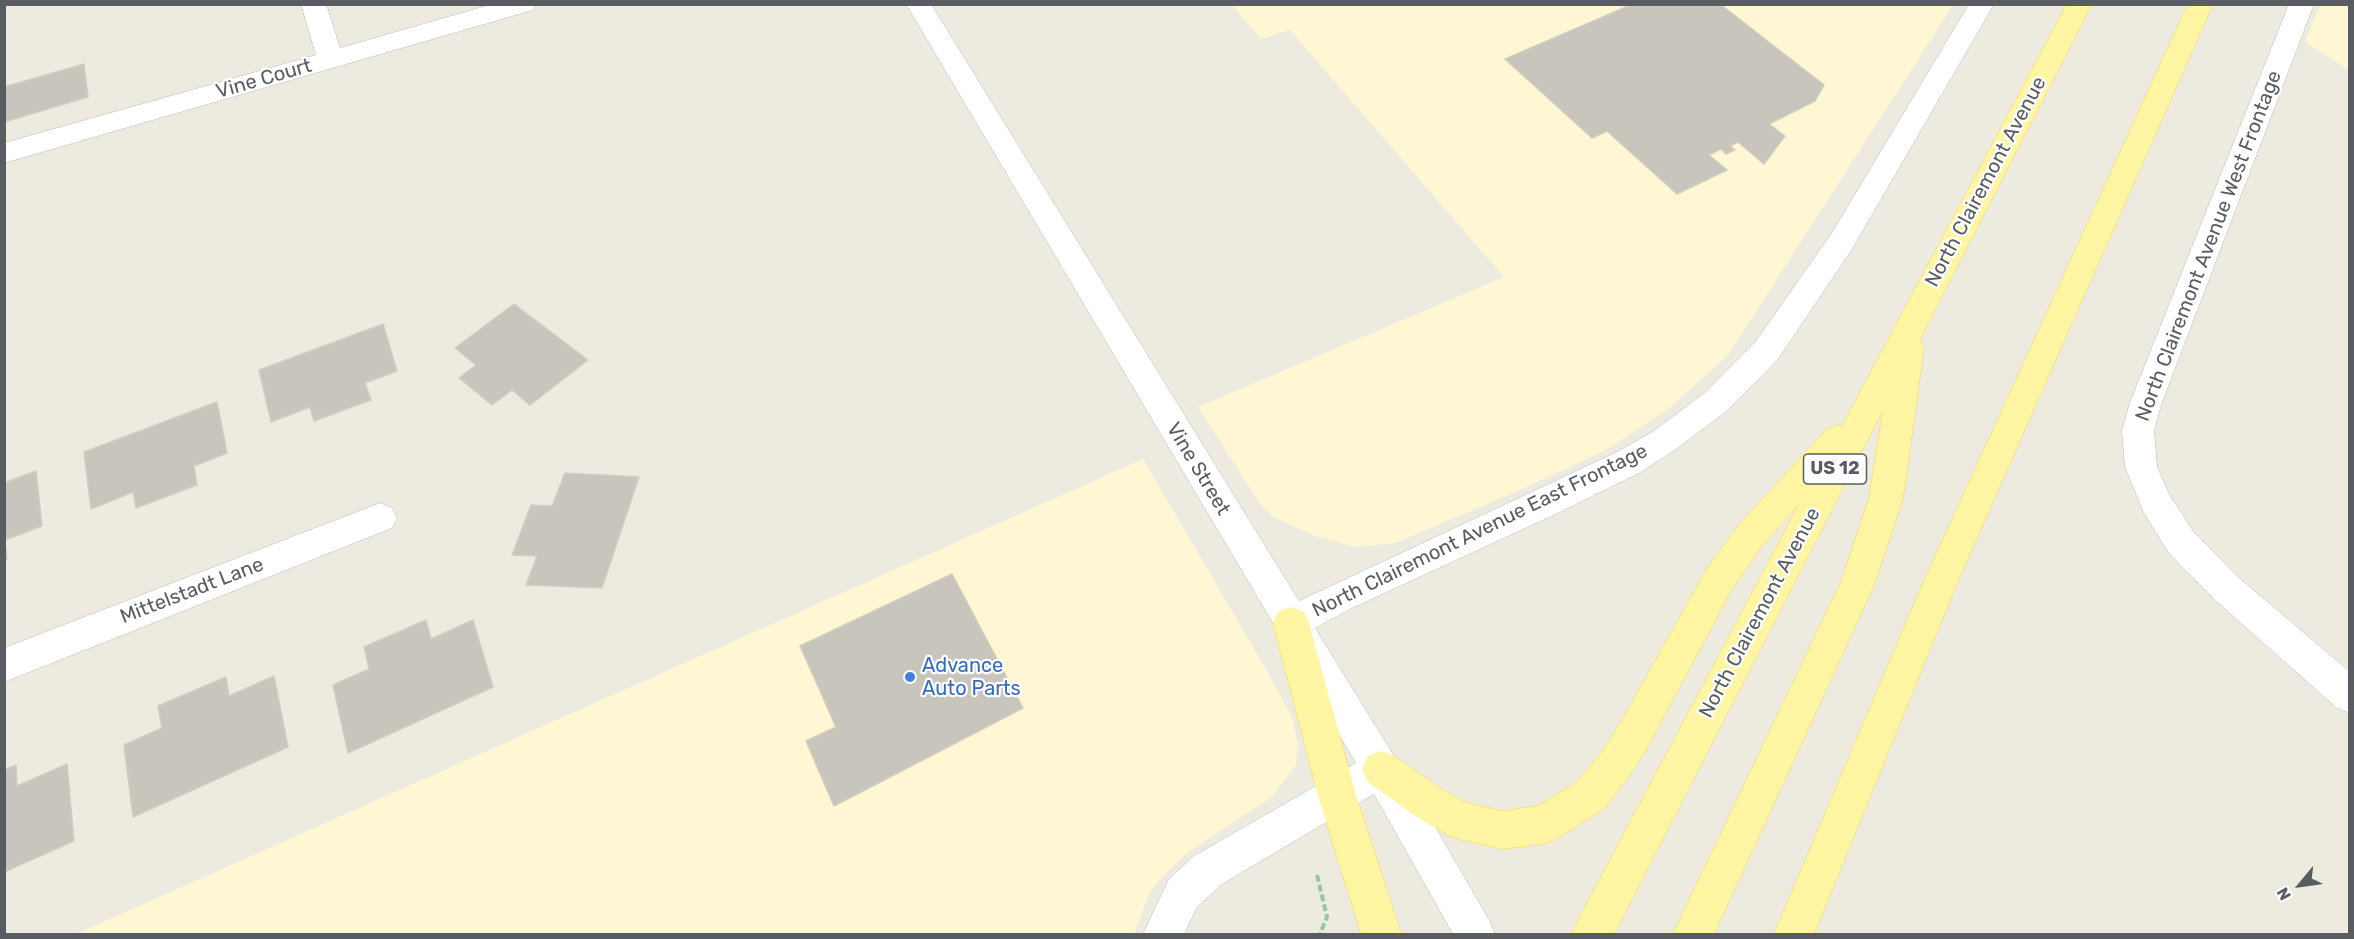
<!DOCTYPE html>
<style>
body{margin:0}
#map{position:relative;width:2354px;height:939px;overflow:hidden;background:#edebe0;font-family:Rubik,sans-serif}
canvas{display:block}
.frame{position:absolute;inset:0;border:6px solid #595d62;pointer-events:none}
.north{position:absolute;left:2270px;top:855px;width:60px;height:60px;-webkit-text-stroke:4px #fff;paint-order:stroke;rotate:241deg;font-size:16px;font-weight:700;line-height:24px;text-align:center;color:#595d62}
.north::after{content:'';display:block;margin:auto;width:21px;height:27px;background:#595d62;clip-path:polygon(50% 0,100% 100%,50% 72%,0 100%)}
</style>
<div id="map">
<canvas width="2354" height="939"></canvas>
<div class="frame"></div>
<div class="north">N</div>
</div>
<script>
const ctx = document.querySelector('canvas').getContext('2d');
ctx.lineJoin = 'round';
function fillPath(path, color) {
  ctx.fillStyle = color;
  ctx.fill(path, 'evenodd');
}
function poly(rows) {
  const path = new Path2D();
  for (const r of rows) {
    path.moveTo(r[0], r[1]);
    for (let i = 2; i < r.length; i += 2) path.lineTo(r[i], r[i + 1]);
  }
  return path;
}
function stroke(path, color, width, dash) {
  ctx.strokeStyle = color;
  ctx.lineWidth = width;
  ctx.lineCap = dash ? 'butt' : 'round';
  ctx.setLineDash(dash || []);
  ctx.stroke(path);
}
function drawText(font, color, halo, rows, align = 'center') {
  ctx.font = font + ' Rubik,sans-serif';
  ctx.lineWidth = 4.5;
  ctx.setLineDash([]);
  ctx.textBaseline = 'middle';
  ctx.strokeStyle = halo;
  ctx.fillStyle = color;
  for (const [text, x, y, turn = 0] of rows) {
    ctx.save();
    ctx.translate(x, y);
    ctx.rotate((+turn || 0) * Math.PI / 180);
    ctx.textAlign = isNaN(turn) ? turn : align;
    if (halo) ctx.strokeText(text, 0, 0);
    ctx.fillText(text, 0, 0);
    ctx.restore();
  }
}
const commercial = poly([
 [1232,5,1953,5,1728,355,1667,410,1604,451,1511,494,1395,543,1355,547,1315,536,1274,517,1259,502,1198,407,1504,277,1290,30,1261,39],
 [2320,5,2349,5,2349,70,2305,42],
 [1143,459,1264,666,1292,717,1298,744,1296,765,1272,797,1188,852,1164,875,1150,892,1134,934,76,934]
]);
const building = poly([
 [1633,4,1720,4,1824,85,1815,101,1769,124,1785,136,1764,164,1738,142,1730,146,1735,150,1726,154,1721,149,1709,155,1727,170,1677,194,1607,131,1592,138,1505,59,1633,4],
 [84,64,88,97,4,122,4,87,84,64],
 [514,304,588,360,530,405,512,390,492,405,459,378,476,365,455,348,514,304],
 [383,324,397,371,365,383,371,400,314,421,310,407,271,422,259,370,383,324],
 [217,402,227,453,194,466,197,485,136,508,133,492,91,509,84,452,217,402],
 [36,471,42,526,5,540,7,559,4,560,4,483,36,471],
 [565,473,639,477,602,588,526,585,537,556,512,555,531,505,552,506,565,473],
 [952,574,1023,708,834,806,806,741,836,727,800,646,952,574],
 [426,620,431,639,473,620,493,687,348,753,333,685,369,669,364,647,426,620],
 [274,676,288,747,133,817,124,745,162,728,158,706,226,677,229,696,274,676],
 [67,764,74,841,4,872,4,770,16,765,17,786,67,764]
]);
const path = poly([
 [1317,875,1327,917,1320,934]
]);
const minor = poly([
 [301,4,326,4,340,48,493,4,536,4,533,10,4,163,4,143,316,55,301,4],
 [906,4,931,4,1299,601,1617,452,1654,431,1706,392,1756,341,1832,233,1969,4,1994,4,1852,249,1778,359,1728,410,1676,449,1641,472,1558,513,1350,609,1315,628,1394,756,1489,920,1495,934,1453,934,1374,794,1222,884,1197,907,1184,934,1143,934,1169,879,1194,856,1356,763,906,4],
 [2289,4,2314,4,2161,405,2154,431,2157,467,2170,496,2193,531,2238,577,2350,672,2350,713,2337,708,2214,599,2169,553,2144,513,2125,467,2122,431,2129,405,2289,4],
 [380,503,392,508,397,518,392,528,4,682,4,648,380,503]
]);
const major = poly([
 [2067,4,2092,4,1920,339,1924,348,1903,498,1875,583,1714,934,1673,934,1841,582,1869,498,1883,410,1614,934,1572,934,1578,920,1800,503,1762,546,1732,589,1647,748,1627,779,1604,809,1556,839,1542,844,1503,849,1462,840,1448,835,1415,816,1368,782,1362,769,1368,756,1381,751,1394,756,1443,790,1467,803,1503,811,1537,806,1576,783,1601,753,1621,722,1708,567,1738,526,1827,429,1838,425,1842,426,2067,4],
 [2188,4,2213,4,1957,583,1814,934,1774,934,1923,583,2188,4],
 [1291,607,1304,612,1309,623,1356,795,1401,934,1361,934,1318,795,1273,623,1278,612,1291,607]
]);
const markers = [
 [910,677,6,"#3f7fe0"]
];
const shields = [
 [1835,469,63]
];
const shieldNames = [
 ["US 12",1835,469]
];
const streetNames = [
 ["Vine Court",264,79,-16],
 ["North Clairemont Avenue",1986,182,-62],
 ["North Clairemont Avenue West Frontage",2209,246,-69],
 ["Vine Street",1198,469,59],
 ["North Clairemont Avenue East Frontage",1480,531,-26],
 ["Mittelstadt Lane",192,591,-21],
 ["North Clairemont Avenue",1760,613,-62]
];
const shopNames = [
 ["Advance",922,666],
 ["Auto Parts",922,689]
];
fillPath(commercial, '#fff7d3');
fillPath(building, '#c8c5bd');
stroke(building, '#d2cdbe', 1.5);
stroke(minor, '#b8bbc0', 1);
stroke(major, '#fbd24b', 1);
stroke(path, '#93c8a4', 4, [7, 3]);
fillPath(minor, '#fff');
fillPath(major, '#fff5a3');
for (const [x, y, r, color] of markers) {
  const dot = new Path2D();
  dot.arc(x, y, r, 0, 2 * Math.PI);
  ctx.fillStyle = color;
  ctx.fill(dot);
  stroke(dot, '#fff', 2);
}
for (const [x, y, w] of shields) {
  const box = new Path2D();
  box.roundRect(x - w / 2, y - 15, w, 30, 4.5);
  ctx.fillStyle = '#fff';
  ctx.fill(box);
  stroke(box, '#595d62', 1.5);
}
drawText('bold 18px', '#595d62', null, shieldNames);
drawText('20px', '#595d62', '#fff', streetNames);
drawText('20px', '#366cbe', '#fff', shopNames, 'left');
</script>
